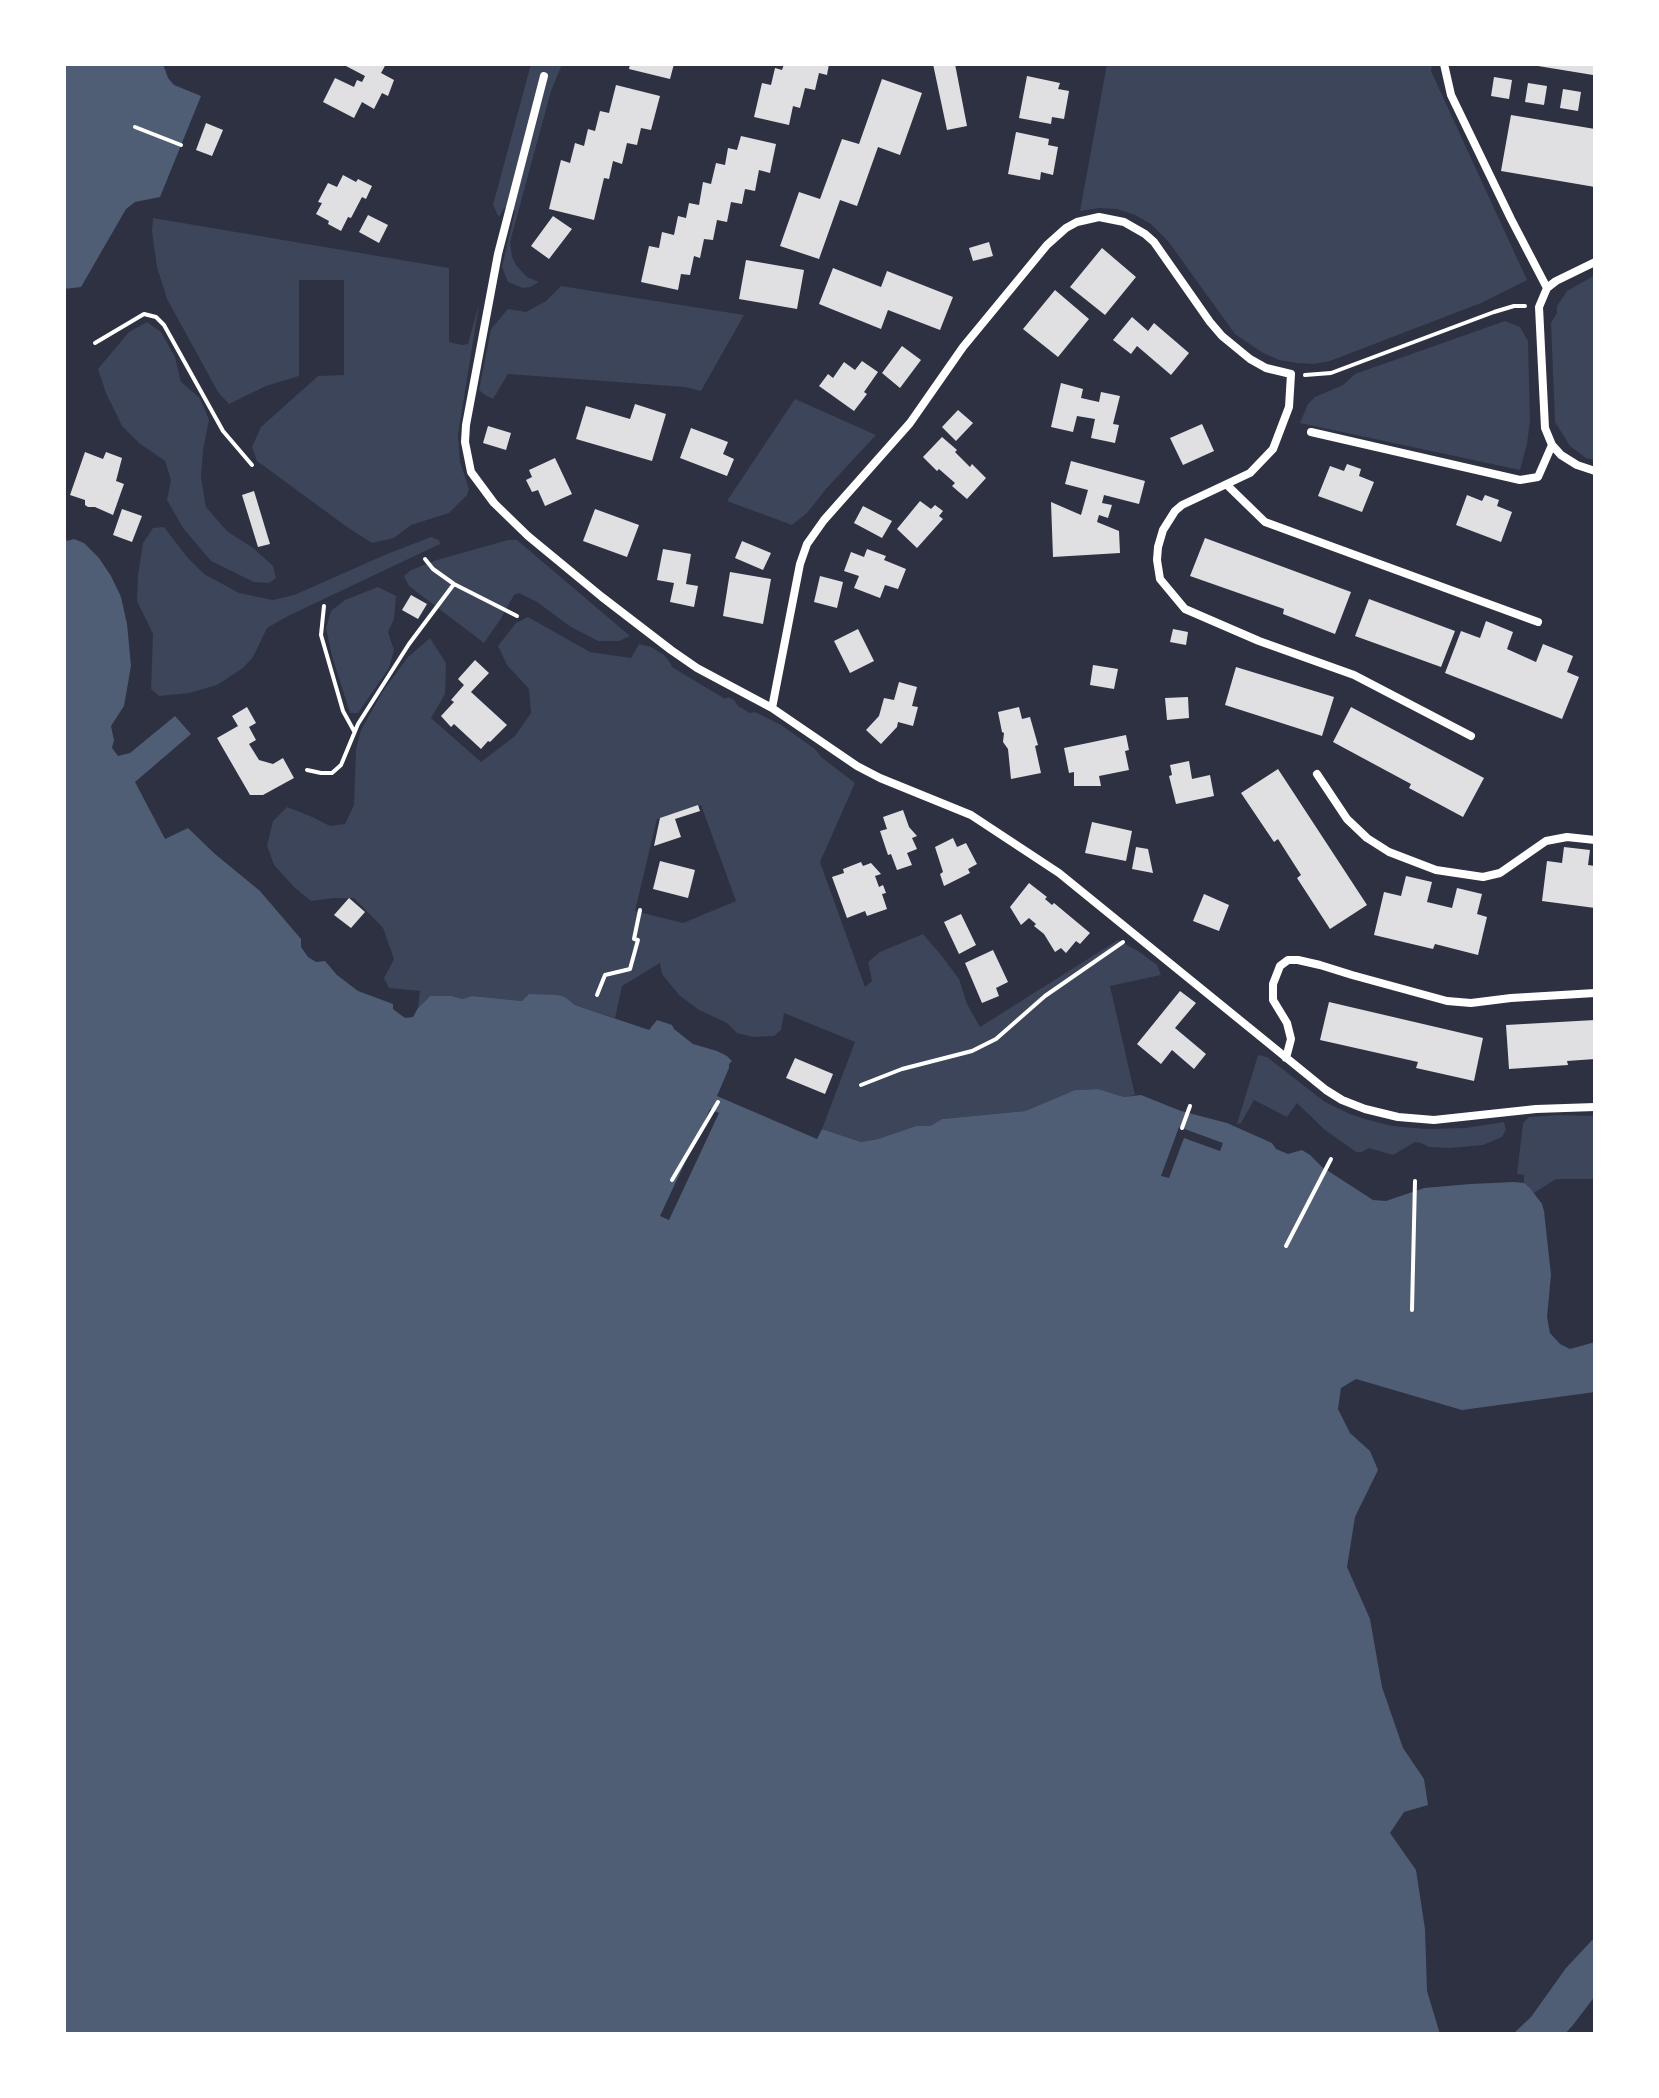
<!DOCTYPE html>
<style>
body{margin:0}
#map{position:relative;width:1659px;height:2098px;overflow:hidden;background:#2d3142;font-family:Figtree,sans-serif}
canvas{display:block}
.frame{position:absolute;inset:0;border:66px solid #fff;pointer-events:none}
</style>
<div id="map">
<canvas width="1659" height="2098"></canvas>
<div class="frame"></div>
</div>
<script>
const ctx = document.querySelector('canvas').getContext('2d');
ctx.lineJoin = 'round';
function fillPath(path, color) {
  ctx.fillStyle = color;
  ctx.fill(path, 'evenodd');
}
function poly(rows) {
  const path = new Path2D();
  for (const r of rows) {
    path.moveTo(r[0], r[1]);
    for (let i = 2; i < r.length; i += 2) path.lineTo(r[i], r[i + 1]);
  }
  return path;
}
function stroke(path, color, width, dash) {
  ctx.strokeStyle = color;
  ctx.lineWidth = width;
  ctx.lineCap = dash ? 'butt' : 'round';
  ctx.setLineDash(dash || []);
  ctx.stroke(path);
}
const green = poly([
 [531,64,562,64,551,91,510,242,512,257,516,265,527,277,539,282,530,287,523,288,508,282,502,267,515,211,504,208,499,217,493,205],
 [1107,64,1432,64,1431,71,1527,280,1481,303,1330,361,1314,364,1297,363,1279,360,1263,353,1235,334,1168,241,1151,224,1135,215,1117,209,1099,208,1080,211],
 [153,218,449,268,449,342,462,345,468,344,479,304,458,435,460,462,469,489,467,495,449,513,411,525,394,538,372,543,347,527,257,461,252,447,261,427,318,376,344,375,344,280,299,280,299,376,266,386,229,404,218,392,167,299,157,267,152,231],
 [1595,275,1595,460,1586,458,1570,446,1555,422,1551,323,1557,313,1557,306,1567,291],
 [561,286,744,315,701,391,685,387,508,374,493,399,485,395,479,390,491,329,508,309,526,312,546,301],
 [1505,321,1520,327,1528,341,1530,421,1527,444,1520,470,1300,423,1308,404,1315,397,1343,385,1355,374],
 [147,322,161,332,175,357,181,382,200,398,209,420,203,450,201,478,206,507,227,531,253,548,273,566,276,578,269,583,254,582,211,561,183,528,167,500,171,480,165,461,139,443,122,426,106,393,98,369,129,332],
 [795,399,876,435,826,489,807,513,792,525,727,501],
 [164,527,187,557,204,574,239,593,273,600,294,595,387,554,431,537,439,540,440,544,288,616,267,628,253,657,243,668,217,685,189,693,159,696,151,689,153,634,137,601,138,575,143,543,153,528],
 [508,540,517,540,630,636,619,641,598,641,571,627,537,602,519,593,514,595,500,620,484,643,409,586,404,576,411,570,437,560],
 [378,587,396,596,394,619,388,632,394,650,389,668,358,713,350,713,332,656,326,628,331,611,345,600],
 [528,617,590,652,631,658,639,644,651,647,664,655,671,664,672,667,725,699,728,697,734,700,738,706,750,713,755,712,781,725,815,749,821,757,855,783,820,862,865,987,872,981,868,962,880,952,923,934,941,955,959,979,967,1004,980,1027,1118,940,1138,951,1157,965,1161,975,1110,986,1135,1095,1124,1097,1098,1089,1075,1090,1025,1111,942,1119,930,1126,916,1126,878,1139,861,1142,822,1129,855,1042,784,1013,781,1030,774,1036,753,1037,737,1033,727,1023,699,1010,679,995,662,974,660,963,622,986,615,1018,575,1005,565,997,522,1001,472,996,462,999,452,996,430,996,418,1008,420,991,389,988,384,978,394,959,383,928,354,898,334,898,311,901,295,888,274,865,267,846,273,821,287,807,310,816,330,826,345,824,354,805,356,749,361,730,383,691,408,657,430,638,446,663,445,694,431,718,481,762,515,736,531,713,529,689,507,665,498,646,516,623],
 [701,805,736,901,683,923,635,911,657,819],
 [1258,1055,1267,1057,1325,1102,1350,1114,1365,1119,1392,1126,1426,1129,1465,1128,1504,1122,1506,1130,1502,1137,1483,1145,1450,1148,1429,1147,1421,1143,1415,1142,1393,1155,1369,1148,1362,1152,1356,1152,1325,1130,1297,1103,1287,1117,1254,1100,1241,1123,1237,1124],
 [1560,1115,1595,1116,1595,1179,1556,1179,1534,1193,1524,1183,1524,1175,1517,1174,1523,1123,1529,1117]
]);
const water = poly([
 [64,64,163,64,168,78,174,85,201,96,160,197,135,202,126,209,81,287,64,289],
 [64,534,67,541,74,539,84,543,99,558,111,576,121,597,127,624,131,666,124,706,111,726,114,740,112,748,118,756,130,753,175,716,191,734,135,782,165,839,188,828,215,854,260,891,301,939,301,947,308,957,316,962,325,961,337,975,358,991,393,1004,393,1009,405,1018,413,1017,418,1008,430,996,452,996,462,999,472,996,522,1001,529,994,557,995,565,997,575,1005,649,1030,657,1020,672,1025,674,1029,693,1044,717,1051,727,1056,732,1061,729,1064,729,1068,717,1096,817,1139,822,1129,861,1142,878,1139,916,1126,930,1126,942,1119,1025,1111,1075,1090,1098,1089,1124,1097,1141,1095,1181,1111,1227,1123,1272,1143,1276,1149,1288,1154,1302,1150,1310,1155,1322,1167,1373,1200,1386,1201,1424,1188,1470,1184,1514,1182,1524,1183,1530,1188,1542,1204,1544,1211,1551,1275,1547,1317,1550,1333,1560,1344,1570,1349,1595,1342,1595,1392,1462,1410,1356,1379,1341,1388,1338,1409,1350,1433,1370,1451,1378,1470,1355,1517,1347,1567,1370,1619,1382,1687,1403,1748,1424,1779,1428,1805,1404,1812,1390,1833,1416,1870,1425,1929,1427,1991,1440,2034,64,2034],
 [1595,1937,1595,1996,1573,2025,1565,2034,1513,2034,1531,2017,1566,1968]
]);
const pier = poly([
 [710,1109,719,1113,669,1220,660,1216],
 [1179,1127,1223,1143,1220,1151,1184,1138,1169,1178,1161,1176]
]);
const building = poly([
 [348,64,386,64,381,73,394,80,388,96,382,93,374,109,362,102,354,118,323,102,335,78,354,87,357,80,362,82,365,76,346,66],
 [630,64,674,64,670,79,629,69],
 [784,64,829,64,827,75,819,73,815,90,805,88,800,108,793,106,789,125,754,117,762,83,771,85,775,68,782,70],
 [933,64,955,64,967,126,947,130],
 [1538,64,1595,64,1595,71,1593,75,1538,66],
 [1027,76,1060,83,1058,89,1069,91,1064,119,1052,117,1051,124,1019,118],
 [1494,77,1512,80,1509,99,1491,96],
 [882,79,922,93,900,155,878,147,857,206,840,200,819,259,780,246,799,192,820,199,842,139,859,144],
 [1528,83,1547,86,1544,105,1525,102],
 [616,85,660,96,651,130,641,128,637,145,627,143,622,164,613,161,609,179,604,178,594,220,549,209,561,160,570,163,575,143,584,146,588,129,595,131,600,111,609,113],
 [1563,89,1581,92,1578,111,1560,108],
 [1511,115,1595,129,1595,187,1501,171],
 [206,123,223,130,212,156,196,150],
 [1016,132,1049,139,1048,145,1058,147,1053,175,1041,172,1040,180,1008,174],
 [741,136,776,144,770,173,759,170,755,191,745,189,742,204,731,202,727,222,717,220,713,240,704,239,700,258,694,256,690,275,681,274,678,290,641,282,649,246,659,248,662,232,674,235,678,216,686,218,689,203,699,205,703,182,711,184,716,163,725,165,728,148,737,150],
 [343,175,356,182,358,179,372,186,366,199,362,197,351,218,348,217,341,231,328,224,329,221,316,214,322,203,318,202,328,183,337,187],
 [368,215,388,225,379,243,359,232],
 [553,216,572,229,549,259,531,246],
 [989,242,993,256,973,261,969,248],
 [1102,248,1136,277,1105,315,1070,287],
 [746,260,804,270,797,309,739,299],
 [833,268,881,287,887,271,953,297,940,330,888,310,881,329,819,304],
 [1055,290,1089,319,1058,357,1023,329],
 [1132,317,1148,331,1154,323,1189,353,1171,375,1137,346,1131,354,1113,340],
 [902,346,921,360,900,388,882,373],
 [862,361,878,372,864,392,867,394,854,411,819,386,828,374,833,378,844,362,855,370],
 [1061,383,1083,389,1081,398,1099,402,1101,392,1120,396,1113,424,1119,425,1115,443,1091,438,1095,419,1077,416,1073,432,1051,427],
 [635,404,666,414,652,461,576,439,586,406,630,419],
 [958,410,973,423,956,441,942,427],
 [1202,424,1214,451,1183,465,1170,438],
 [488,426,511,433,506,450,483,443],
 [691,428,728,442,723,454,734,459,727,476,680,458],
 [942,437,957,450,955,452,970,467,972,464,986,478,967,499,952,486,955,483,939,469,937,471,923,457],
 [85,452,103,459,106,452,122,458,116,481,124,484,113,515,95,507,88,507,85,505,85,500,70,495],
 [555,458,572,494,545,506,538,490,532,492,526,480,532,477,529,470],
 [1071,461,1145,481,1139,504,1104,495,1102,503,1112,505,1108,518,1099,515,1097,522,1119,531,1120,553,1053,557,1051,502,1081,515,1088,490,1065,484],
 [1347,464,1361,469,1359,476,1374,482,1362,512,1318,496,1330,466,1344,471],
 [254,491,270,544,258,547,242,495],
 [1467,495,1482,501,1485,495,1499,500,1497,506,1512,512,1501,542,1456,525],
 [920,501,931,509,935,505,943,511,939,516,943,519,917,548,897,529],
 [863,506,892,521,882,538,854,523],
 [122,509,142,516,132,542,113,535],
 [595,509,639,525,627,557,583,541],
 [1205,538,1351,592,1335,634,1283,614,1284,609,1190,576],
 [742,541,771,553,763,570,735,558],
 [663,549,691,554,686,584,698,586,694,607,670,602,674,583,657,580],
 [867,549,886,556,884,560,906,569,898,589,885,585,880,598,854,588,859,576,844,571,851,552,864,557],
 [730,572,771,579,763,624,723,616],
 [820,576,843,582,837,608,814,602],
 [411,595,427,604,418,619,402,610],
 [1369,599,1455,631,1441,667,1355,636],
 [1486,621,1513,632,1507,649,1536,662,1543,644,1573,656,1567,672,1579,677,1562,719,1445,673,1461,631,1480,638],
 [858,629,874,661,850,673,834,641],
 [1173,629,1188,632,1186,645,1170,642],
 [475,660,489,673,471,692,507,725,490,742,488,741,481,749,454,724,451,727,441,716,454,702,451,700,464,685,458,679],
 [1093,665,1118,669,1114,689,1090,685],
 [1236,667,1334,697,1322,736,1225,705],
 [899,682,917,687,912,706,918,707,913,726,898,722,897,727,881,744,866,730,879,716,884,698,894,700],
 [1188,697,1189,718,1167,720,1165,698],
 [247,707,256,723,249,727,256,740,249,744,259,760,273,764,283,758,294,778,263,795,250,795,217,738,238,726,232,716],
 [1019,707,1022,719,1030,717,1038,745,1035,746,1041,773,1011,779,1008,749,1003,742,1004,733,1002,732,998,712],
 [1351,707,1484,778,1463,817,1409,788,1411,784,1333,742],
 [1126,735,1129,750,1125,751,1129,770,1099,776,1101,786,1074,786,1074,772,1069,773,1064,748],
 [1189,761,1192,779,1210,775,1214,796,1176,804,1169,776,1172,775,1170,765],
 [1278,769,1367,905,1330,929,1297,878,1301,875,1278,839,1274,842,1241,793],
 [698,805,700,811,675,819,681,837,654,846,660,818],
 [903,810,909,827,917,836,912,838,917,849,907,853,912,865,897,870,891,854,888,855,880,831,887,829,883,817],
 [1092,822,1132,831,1126,861,1085,853],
 [953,838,957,847,966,843,977,864,968,869,970,873,944,886,940,874,943,872,935,847],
 [1136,847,1148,849,1153,873,1132,869],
 [1564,847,1590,850,1588,865,1595,866,1595,908,1542,901,1547,861,1562,863],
 [660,861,695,870,688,898,653,889],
 [861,862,863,866,871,863,881,874,875,876,879,887,883,885,886,893,882,894,887,909,867,916,865,911,847,918,832,877,844,873,843,869],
 [1406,876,1432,882,1427,902,1452,908,1457,888,1482,894,1477,914,1487,917,1478,955,1435,944,1433,949,1374,935,1384,892,1401,896],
 [1029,883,1047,897,1045,899,1052,905,1054,903,1090,933,1080,944,1076,941,1066,953,1061,948,1055,952,1044,934,1034,926,1036,924,1029,918,1021,925,1010,907],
 [1204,894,1229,905,1219,931,1193,921],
 [349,898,365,912,351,928,334,915],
 [961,914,976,945,959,954,944,922],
 [993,950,1008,982,996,988,999,996,982,1003,965,963],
 [1180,991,1196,1003,1175,1028,1206,1054,1194,1069,1172,1050,1161,1064,1137,1044],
 [1329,1002,1483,1038,1474,1081,1416,1068,1418,1062,1320,1040],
 [1595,1020,1595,1059,1567,1061,1568,1065,1509,1069,1506,1025],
 [795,1058,833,1074,825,1094,786,1078]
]);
const path = poly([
 [135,127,181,145],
 [95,343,144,314,156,317,164,325,223,431,252,465],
 [1305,375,1331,373,1494,312,1514,306,1525,306],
 [425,559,433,569,454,584,517,616],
 [324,606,321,635,343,711,354,731],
 [307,770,321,773,332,773,341,765,358,724,409,644,454,584],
 [597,995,605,975,630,969,638,940,634,939,640,910],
 [861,1085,902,1069,972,1051,996,1039,1045,996,1123,942],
 [1182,1128,1190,1106],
 [672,1180,718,1102],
 [1286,1246,1331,1159],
 [1412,1310,1415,1181]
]);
const minor = poly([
 [1444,64,1451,95,1511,219,1547,288],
 [544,76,498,254,466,425,465,442,471,472,494,503,528,536,602,597,671,650,697,668,772,708,857,766,880,778,971,815,1059,873,1326,1090,1342,1100,1365,1109,1398,1117,1434,1120,1536,1109,1595,1107],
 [1595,262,1556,281,1547,288,1539,307,1545,428,1552,445,1561,455,1577,465,1595,471],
 [1311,432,1520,480,1538,477,1552,445],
 [1227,485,1265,522,1538,622],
 [772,708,800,564,807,544,824,520,910,423,963,347,1047,245,1066,228,1077,222,1099,217,1124,222,1145,234,1154,242,1210,322,1222,336,1250,359,1266,368,1291,374,1289,407,1273,449,1250,473,1182,505,1175,511,1163,530,1158,547,1157,560,1160,579,1185,609,1259,641,1354,675,1471,736],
 [1317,774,1347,819,1367,838,1389,852,1436,870,1483,877,1500,873,1546,841,1567,837,1595,840],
 [1286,1058,1291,1039,1287,1023,1273,1000,1273,984,1280,966,1288,960,1298,960,1320,965,1352,975,1447,1001,1471,1003,1511,998,1595,993]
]);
fillPath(green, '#3c4559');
fillPath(water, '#4f5d75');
fillPath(pier, '#2d3142');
fillPath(building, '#e0e0e3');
stroke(path, '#fff', 4);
stroke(minor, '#fff', 8);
</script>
